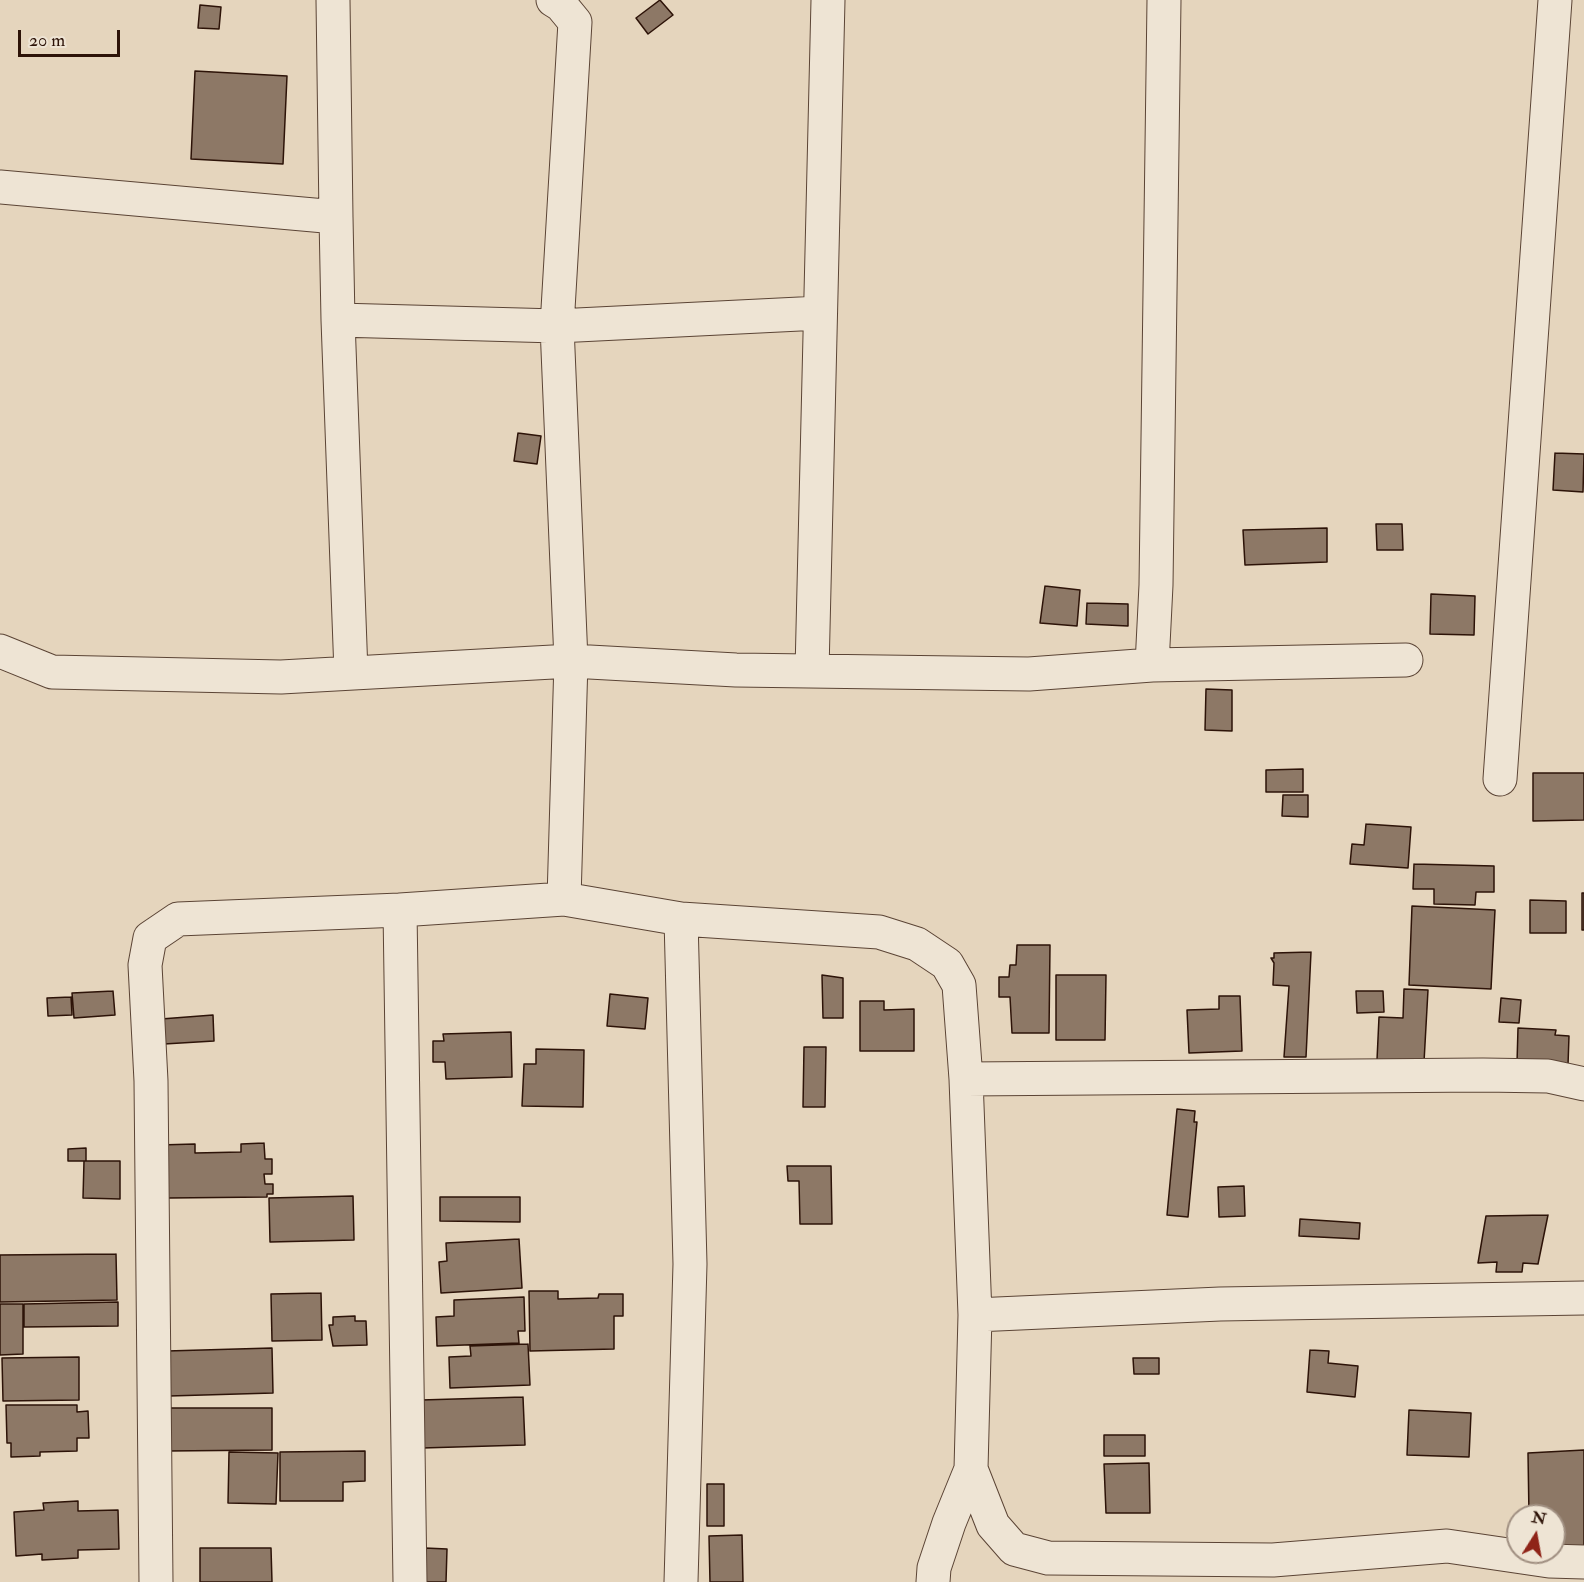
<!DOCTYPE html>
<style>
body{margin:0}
#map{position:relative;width:1584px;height:1582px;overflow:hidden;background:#e5d5bd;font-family:"IM FELL Double Pica",serif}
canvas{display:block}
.north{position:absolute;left:1506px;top:1504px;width:60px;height:60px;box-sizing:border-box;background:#eee4d4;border:2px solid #a19082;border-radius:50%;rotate:11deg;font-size:16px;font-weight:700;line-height:24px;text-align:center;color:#2d1308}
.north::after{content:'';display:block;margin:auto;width:21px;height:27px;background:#8f2418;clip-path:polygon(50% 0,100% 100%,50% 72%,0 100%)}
.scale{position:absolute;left:18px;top:30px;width:102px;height:27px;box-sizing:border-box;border:3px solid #2d1308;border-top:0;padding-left:8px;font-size:18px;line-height:21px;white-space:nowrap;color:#2d1308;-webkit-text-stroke:4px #eee4d4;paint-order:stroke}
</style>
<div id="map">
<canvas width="1584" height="1582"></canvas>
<div class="north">N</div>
<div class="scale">20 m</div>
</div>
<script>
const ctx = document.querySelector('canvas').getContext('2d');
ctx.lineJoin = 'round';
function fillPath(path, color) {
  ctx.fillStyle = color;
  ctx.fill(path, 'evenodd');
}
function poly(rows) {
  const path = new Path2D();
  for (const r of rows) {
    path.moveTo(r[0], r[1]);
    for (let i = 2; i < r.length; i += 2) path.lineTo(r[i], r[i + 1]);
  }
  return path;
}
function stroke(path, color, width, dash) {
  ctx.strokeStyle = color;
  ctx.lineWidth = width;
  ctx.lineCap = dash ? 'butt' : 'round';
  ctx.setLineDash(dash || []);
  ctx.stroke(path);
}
const building = poly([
 [660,0,673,15,648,34,636,18,660,0],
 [200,5,221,7,219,29,198,28,200,5],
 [195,71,287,76,283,164,191,159,195,71],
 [518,433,541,436,537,464,514,461,518,433],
 [1555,453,1584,454,1583,492,1553,490,1555,453],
 [1376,524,1402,524,1403,550,1377,550,1376,524],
 [1327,528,1327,562,1245,565,1243,530,1327,528],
 [1045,586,1080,590,1077,626,1040,623,1045,586],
 [1431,594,1475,596,1474,635,1430,634,1431,594],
 [1087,603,1128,604,1128,626,1086,624,1087,603],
 [1206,689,1232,690,1232,731,1205,730,1206,689],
 [1303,769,1303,792,1266,792,1266,770,1303,769],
 [1533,773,1584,773,1584,820,1533,821,1533,773],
 [1283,795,1308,795,1308,817,1282,816,1283,795],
 [1366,824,1411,827,1408,868,1350,864,1352,844,1364,845,1366,824],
 [1414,864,1494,866,1494,892,1476,892,1475,905,1434,904,1434,889,1413,889,1414,864],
 [1582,893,1584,893,1584,930,1582,930,1582,893],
 [1530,900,1566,901,1566,933,1530,933,1530,900],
 [1412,906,1495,910,1491,989,1409,985,1412,906],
 [1017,945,1050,945,1049,1033,1012,1033,1010,997,999,997,999,977,1009,977,1010,965,1016,965,1017,945],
 [1311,952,1306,1057,1284,1057,1289,986,1273,985,1274,963,1271,958,1274,958,1274,953,1311,952],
 [822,975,843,978,843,1018,823,1018,822,975],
 [1056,975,1106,975,1105,1040,1056,1040,1056,975],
 [1404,989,1428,990,1424,1062,1377,1060,1379,1017,1403,1018,1404,989],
 [113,991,115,1015,74,1018,72,993,113,991],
 [1356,991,1383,991,1384,1012,1357,1013,1356,991],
 [610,994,648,998,645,1029,607,1026,610,994],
 [1219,996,1240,996,1242,1051,1189,1053,1187,1010,1219,1009,1219,996],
 [71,997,72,1015,48,1016,47,998,71,997],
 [1501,998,1521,1000,1519,1023,1499,1022,1501,998],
 [860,1001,884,1001,884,1010,914,1009,914,1051,860,1051,860,1001],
 [213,1015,214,1041,164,1044,161,1019,213,1015],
 [1518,1028,1556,1030,1555,1035,1569,1036,1568,1065,1517,1063,1518,1028],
 [511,1032,512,1077,446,1079,445,1062,433,1062,433,1041,444,1041,443,1034,511,1032],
 [804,1047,826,1047,825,1107,803,1107,804,1047],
 [536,1049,584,1050,583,1107,522,1106,524,1064,536,1064,536,1049],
 [1177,1109,1195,1111,1194,1122,1197,1122,1188,1217,1167,1215,1177,1109],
 [264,1143,265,1159,272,1159,272,1174,264,1174,265,1184,273,1184,273,1194,267,1194,267,1197,168,1198,159,1145,195,1144,195,1153,241,1152,241,1144,264,1143],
 [86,1148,86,1161,68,1161,68,1149,86,1148],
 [84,1161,120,1161,120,1199,83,1198,84,1161],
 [787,1166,831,1166,832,1224,800,1224,799,1181,788,1181,787,1166],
 [1244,1186,1245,1216,1219,1217,1218,1187,1244,1186],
 [353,1196,354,1240,270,1242,269,1198,353,1196],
 [440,1197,520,1197,520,1222,440,1221,440,1197],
 [1548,1215,1538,1264,1523,1263,1522,1272,1496,1272,1497,1262,1478,1263,1486,1216,1548,1215],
 [1300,1219,1360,1223,1359,1239,1299,1236,1300,1219],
 [519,1239,522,1288,441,1293,439,1262,447,1261,446,1243,519,1239],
 [116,1254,117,1300,0,1302,0,1255,116,1254],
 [529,1291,558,1291,558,1299,598,1298,599,1294,623,1294,623,1316,614,1316,614,1349,530,1351,529,1291],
 [321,1293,322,1340,272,1341,271,1294,321,1293],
 [524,1297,525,1331,518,1331,519,1343,437,1346,436,1317,454,1316,454,1300,524,1297],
 [118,1302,118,1326,24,1327,24,1304,118,1302],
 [0,1304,23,1304,23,1354,0,1355,0,1304],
 [355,1316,355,1321,366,1321,367,1345,333,1346,329,1325,333,1325,333,1317,355,1316],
 [528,1344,530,1385,450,1388,449,1357,471,1356,470,1346,528,1344],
 [272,1348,273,1393,169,1396,167,1351,272,1348],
 [1310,1350,1329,1351,1328,1363,1358,1366,1355,1397,1307,1392,1310,1350],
 [79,1357,79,1400,3,1401,2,1358,79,1357],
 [1133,1358,1159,1358,1159,1374,1134,1374,1133,1358],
 [523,1397,525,1445,422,1448,421,1400,523,1397],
 [6,1405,77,1405,77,1412,88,1411,89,1438,77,1438,77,1451,40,1452,40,1456,11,1457,11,1443,7,1443,6,1405],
 [167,1408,272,1408,272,1450,167,1451,167,1408],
 [1409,1410,1471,1413,1469,1457,1407,1455,1409,1410],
 [1104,1435,1145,1435,1145,1456,1104,1456,1104,1435],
 [1584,1450,1584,1545,1573,1554,1554,1552,1554,1516,1529,1516,1528,1453,1584,1450],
 [365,1451,365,1481,343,1482,343,1501,280,1501,280,1452,365,1451],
 [229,1452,278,1453,276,1504,228,1503,229,1452],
 [1149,1463,1150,1513,1106,1513,1104,1464,1149,1463],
 [707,1484,724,1484,724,1526,707,1526,707,1484],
 [78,1501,78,1511,118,1510,119,1549,78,1550,78,1558,42,1560,42,1554,16,1556,14,1512,44,1510,43,1503,78,1501],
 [742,1535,743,1582,710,1582,709,1536,742,1535],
 [200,1548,271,1548,272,1582,200,1582,200,1548],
 [425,1548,447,1549,446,1582,425,1582,425,1548]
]);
const street = poly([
 [333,0,336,217],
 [553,0,561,5,575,22,557,326,571,661,564,899],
 [0,187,336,217,338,320,557,326,820,313],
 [338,320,351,673],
 [0,651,52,672,281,677,571,661,736,670,1029,674,1152,665,1156,585,1164,0],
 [1152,665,1406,660],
 [812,671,828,0],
 [1500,779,1555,0],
 [681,919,879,932,917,944,947,964,959,985,966,1079,975,1315,971,1469,993,1525,1014,1549,1048,1558,1273,1560,1447,1546,1549,1561,1584,1562],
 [966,1079,1483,1075,1548,1076,1584,1084],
 [975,1315,1220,1304,1584,1298],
 [156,1582,151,1081,145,965,150,938,178,919,400,910],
 [410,1582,400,910,564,899,681,919,690,1264,681,1582],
 [933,1582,934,1568,949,1523,971,1469]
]);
fillPath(building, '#8d7866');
stroke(building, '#2d1308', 1.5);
stroke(street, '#5b4435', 35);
stroke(street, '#eee4d4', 33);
</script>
